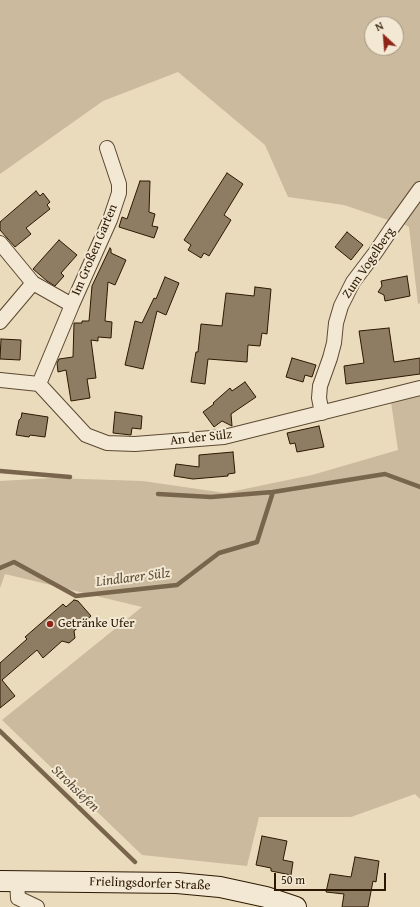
<!DOCTYPE html>
<meta charset="utf-8">
<style>
body{margin:0}
#map{position:relative;width:420px;height:907px;overflow:hidden;background:#ebdbbd;font-family:"Gentium Book Plus",serif}
canvas{display:block}
.north{position:absolute;left:364px;top:16px;width:40px;height:40px;box-sizing:border-box;background:#f2e8d4;border:1px solid #a39580;border-radius:50%;rotate:334deg;font-size:11px;font-weight:700;line-height:16px;text-align:center;color:#2c1802}
.north::after{content:'';display:block;margin:auto;width:14px;height:18px;background:#8f2418;clip-path:polygon(50% 0,100% 100%,50% 72%,0 100%)}
.scale{position:absolute;left:274px;top:873px;width:112px;height:18px;box-sizing:border-box;border:2px solid #2c1802;border-top:0;padding-left:5px;font-size:12px;line-height:14px;white-space:nowrap;color:#2c1802;-webkit-text-stroke:3px #f2e8d4;paint-order:stroke}
</style>
<div id="map">
<canvas width="420" height="907"></canvas>
<div class="north">N</div>
<div class="scale">50 m</div>
</div>
<script>
const ctx = document.querySelector('canvas').getContext('2d');
ctx.lineJoin = 'round';
function fillPath(path, color) {
  ctx.fillStyle = color;
  ctx.fill(path, 'evenodd');
}
function poly(rows) {
  const path = new Path2D();
  for (const r of rows) {
    path.moveTo(r[0], r[1]);
    for (let i = 2; i < r.length; i += 2) path.lineTo(r[i], r[i + 1]);
  }
  return path;
}
function stroke(path, color, width, dash) {
  ctx.strokeStyle = color;
  ctx.lineWidth = width;
  ctx.lineCap = dash ? 'butt' : 'round';
  ctx.setLineDash(dash || []);
  ctx.stroke(path);
}
function drawText(font, color, halo, rows, align = 'center') {
  ctx.font = font + ' "Gentium Book Plus",serif';
  ctx.lineWidth = 4;
  ctx.setLineDash([]);
  ctx.textBaseline = 'middle';
  ctx.strokeStyle = halo;
  ctx.fillStyle = color;
  for (const [text, x, y, turn = 0] of rows) {
    ctx.save();
    ctx.translate(x, y);
    ctx.rotate((+turn || 0) * Math.PI / 180);
    ctx.textAlign = isNaN(turn) ? turn : align;
    if (halo) ctx.strokeText(text, 0, 0);
    ctx.fillText(text, 0, 0);
    ctx.restore();
  }
}
const green = poly([
 [0,0,420,0,420,188,397,223,344,205,288,197,265,145,178,72,103,101,0,174],
 [372,24,396,24,396,48,372,48],
 [420,196,420,303,418,304,409,227,402,223],
 [420,394,420,799,415,794,351,817,259,817,247,866,142,855,2,720,142,607,5,574,0,588,0,481,52,478,143,481,225,493,312,475,398,450,391,402]
]);
const stream = poly([
 [0,471,70,477],
 [158,494,211,497,273,492],
 [0,568,14,562,76,596,177,585,219,553,257,542,273,492,385,474,420,487],
 [0,731,135,862]
]);
const building = poly([
 [227,173,243,184,224,215,231,220,209,256,204,253,201,258,188,250,191,245,184,240,227,173],
 [140,181,150,181,149,212,155,214,152,226,158,227,154,238,119,227,122,217,127,219,140,181],
 [36,191,40,196,43,193,50,202,47,205,50,209,26,228,31,234,15,247,0,230,0,222,36,191],
 [347,232,363,245,351,260,335,247,347,232],
 [59,240,77,255,61,273,64,276,55,286,47,281,33,269,59,240],
 [110,248,111,249,111,253,126,260,115,285,108,282,105,321,112,322,111,338,98,337,98,341,91,340,96,378,87,379,90,398,71,401,66,370,58,372,57,363,59,359,73,357,74,323,82,323,82,321,89,321,92,286,110,248],
 [407,276,410,296,385,301,384,295,378,292,382,286,381,281,407,276],
 [165,277,179,283,166,315,157,311,143,369,125,365,135,321,142,323,154,298,156,299,165,277],
 [255,287,271,289,267,334,262,333,260,346,248,345,247,362,208,359,205,384,191,382,196,352,198,352,201,324,222,326,226,293,254,296,255,287],
 [389,328,394,362,420,358,420,374,346,384,344,366,364,363,359,331,389,328],
 [1,339,21,340,20,360,0,359,1,339],
 [292,358,316,365,312,377,305,375,303,382,286,377,292,358],
 [245,382,256,397,231,414,232,426,222,421,214,427,203,412,214,404,213,403,230,388,232,391,245,382],
 [115,412,142,416,141,429,132,428,131,435,113,433,115,412],
 [22,413,48,417,45,437,30,435,29,437,16,435,19,420,21,418,22,413],
 [319,426,324,447,297,452,295,443,290,444,287,433,319,426],
 [233,452,235,473,228,474,228,476,193,479,174,476,176,464,199,467,199,455,233,452],
 [74,600,78,601,91,616,74,631,75,638,69,643,62,641,43,658,37,650,2,680,15,696,0,708,0,663,27,639,25,637,63,604,66,607,74,600],
 [262,836,287,841,283,860,293,862,291,875,271,871,271,868,256,865,262,836],
 [355,857,379,861,376,882,373,881,368,907,342,907,344,894,326,892,330,874,351,877,355,857]
]);
const minor = poly([
 [0,243,33,283],
 [72,305,110,220,119,193,119,184,107,148],
 [0,322,33,283,72,305,39,384],
 [0,380,39,384,86,435,107,443,135,444,224,437,420,388],
 [322,413,319,398,320,386,330,358,334,343,336,323,341,306,353,282,375,253,392,228,420,189],
 [17,881,18,898,37,907]
]);
const secondary = poly([
 [0,881,177,883,220,887,266,897,296,907]
]);
const markers = [
 [50,624,4,"#8f2418"]
];
const streetNames = [
 ["Im Großen Garten",95,250,-67],
 ["Zum Vogelberg",369,263,-56],
 ["An der Sülz",201,438,-6],
 ["Frielingsdorfer Straße",150,884,2]
];
const poiNames = [
 ["Getränke Ufer",58,624]
];
const waterNames = [
 ["Lindlarer Sülz",133,578,-7],
 ["Strohsiefen",75,789,44]
];
fillPath(green, '#cbba9d');
stroke(stream, '#78654c', 4.5);
fillPath(building, '#8f7d63');
stroke(building, '#2c1802', 1);
stroke(minor, '#5c4931', 16);
stroke(secondary, '#2c1802', 22);
stroke(minor, '#f2e8d4', 14);
stroke(secondary, '#f2e8d4', 20);
for (const [x, y, r, color] of markers) {
  const dot = new Path2D();
  dot.arc(x, y, r, 0, 2 * Math.PI);
  ctx.fillStyle = color;
  ctx.fill(dot);
  stroke(dot, '#f2e8d4', 1.5);
}
drawText('13px', '#2c1802', '#f2e8d4', streetNames);
drawText('13px', '#2c1802', '#f2e8d4', poiNames, 'left');
drawText('italic 14px', '#5e4c33', '#f2e8d4', waterNames);
</script>
